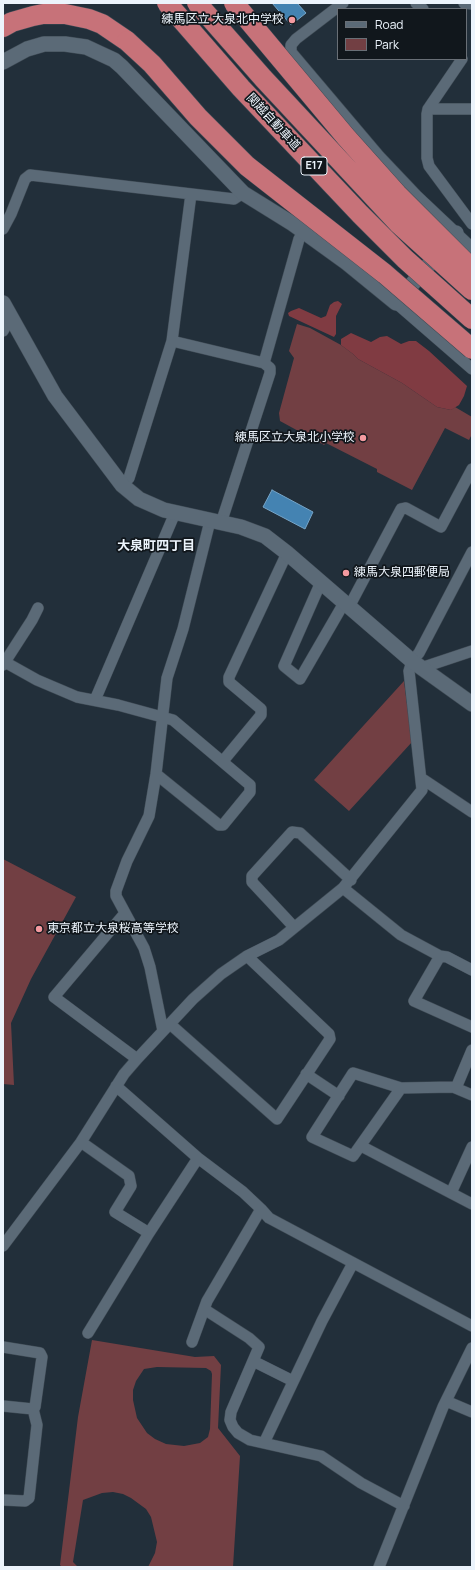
<!DOCTYPE html>
<meta charset="utf-8">
<style>
body{margin:0}
#map{position:relative;width:475px;height:1570px;overflow:hidden;background:#222f3a;font-family:Manrope,sans-serif}
canvas{display:block}
.frame{position:absolute;inset:0;border:4px solid #ecf4fc;pointer-events:none}
.legend{position:absolute;left:337px;top:8px;width:130px;height:52px;box-sizing:border-box;background:#11171c;border:1px solid #696f76;margin:0;padding:5px 7px;list-style:none;font-size:12px;color:#ecf4fc}
.legend li{display:flex;align-items:center;gap:8px;height:20px}
.legend b{width:20px;border:1px solid #696f76}
</style>
<div id="map">
<canvas width="475" height="1570"></canvas>
<div class="frame"></div>
<ul class="legend">
<li><b style="height:5px;background:#5b6a77"></b>Road</li>
<li><b style="height:11px;background:#723f43"></b>Park</li>
</ul>
</div>
<script>
const ctx = document.querySelector('canvas').getContext('2d');
ctx.lineJoin = 'round';
function fillPath(path, color) {
  ctx.fillStyle = color;
  ctx.fill(path, 'evenodd');
}
function poly(rows) {
  const path = new Path2D();
  for (const r of rows) {
    path.moveTo(r[0], r[1]);
    for (let i = 2; i < r.length; i += 2) path.lineTo(r[i], r[i + 1]);
  }
  return path;
}
function stroke(path, color, width, dash) {
  ctx.strokeStyle = color;
  ctx.lineWidth = width;
  ctx.lineCap = dash ? 'butt' : 'round';
  ctx.setLineDash(dash || []);
  ctx.stroke(path);
}
function drawText(font, color, halo, rows, align = 'center') {
  ctx.font = font + ' Manrope,"Noto Sans JP",sans-serif';
  ctx.lineWidth = 3.5;
  ctx.setLineDash([]);
  ctx.textBaseline = 'middle';
  ctx.strokeStyle = halo;
  ctx.fillStyle = color;
  for (const [text, x, y, turn = 0] of rows) {
    ctx.save();
    ctx.translate(x, y);
    ctx.rotate((+turn || 0) * Math.PI / 180);
    ctx.textAlign = isNaN(turn) ? turn : align;
    if (halo) ctx.strokeText(text, 0, 0);
    ctx.fillText(text, 0, 0);
    ctx.restore();
  }
}
const green = poly([
 [297,324,310,328,341,345,353,354,358,359,402,383,437,407,451,410,455,407,472,417,472,434,469,440,445,428,412,490,377,472,377,469,326,443,324,445,280,421,279,413,294,358,289,351],
 [404,681,412,742,349,811,314,780],
 [3,859,76,897,31,979,11,1023,14,1085,3,1084],
 [92,1340,195,1357,214,1356,221,1365,218,1428,240,1456,233,1567,148,1567,155,1553,157,1542,151,1517,146,1509,131,1498,123,1494,113,1492,102,1493,83,1500,73,1562,78,1567,62,1567,60,1565,78,1417],
 [157,1367,206,1368,211,1371,212,1374,210,1429,208,1437,200,1443,184,1446,166,1444,155,1439,147,1433,137,1418,133,1400,133,1390,136,1381,144,1369]
]);
const forest = poly([
 [338,301,342,304,336,316,336,334,334,337,289,316,288,313,291,311,299,308,321,318,326,316,330,305,334,302],
 [351,333,371,342,380,337,387,336,401,344,409,341,416,341,429,351,467,386,464,396,459,405,451,410,437,407,402,383,358,359,353,354,341,345,341,339]
]);
const water = poly([
 [272,3,297,3,306,13,291,25,272,3],
 [272,490,313,512,305,529,263,507,272,490]
]);
const street = poly([
 [343,3,296,39,291,45,291,52,379,156,416,195,472,248],
 [416,3,423,9],
 [464,3,472,4],
 [462,59,428,109,427,114,427,158,429,166,472,224],
 [428,109,472,109],
 [3,229,11,214,25,179,30,175,234,199,243,193],
 [396,303,472,369],
 [3,331,11,317],
 [172,341,264,363],
 [122,485,129,478,172,341,191,194],
 [221,523,270,373,270,368,264,363,299,239,304,232],
 [321,582,284,666,300,679,344,603],
 [349,607,401,509,406,508,441,527,472,469],
 [3,661,37,680,77,697,118,705,173,720,250,785,250,792,223,825,219,825,156,774],
 [3,665,32,620,38,608],
 [421,668,472,651],
 [95,700,175,513],
 [223,761,261,715,261,709,229,682,229,677,287,553],
 [421,778,472,812],
 [343,888,401,935,440,956,447,957,472,970],
 [125,913,54,997,137,1059],
 [294,927,252,882,252,876,292,832,300,833,351,880],
 [440,956,414,1001,472,1027],
 [170,1024,277,1119,330,1039,329,1034,247,956],
 [163,1031,150,967,144,948,116,896,116,891,127,861,149,816,156,774,167,678,183,629,210,521],
 [306,1074,339,1096],
 [116,1086,198,1158,243,1192,261,1209,269,1218,472,1326],
 [401,1088,353,1156,312,1137,353,1073,401,1088,453,1087,472,1095],
 [456,1088,472,1050],
 [81,1142,129,1176,131,1186,115,1212,149,1233],
 [361,1146,472,1204],
 [451,1193,472,1147],
 [3,1246,81,1142,124,1074,137,1059,193,999,221,974,247,956,279,940,343,888,422,790,409,671,412,661,419,653,472,552],
 [204,1309,249,1338,259,1347,231,1412,230,1420,233,1427,238,1433,250,1440,321,1456,361,1483,404,1506],
 [88,1333,149,1233,198,1158],
 [192,1342,207,1301,261,1209],
 [3,1347,40,1353,42,1357,35,1407,33,1409,37,1425,29,1498,25,1501,3,1500],
 [253,1361,293,1381],
 [446,1401,472,1412],
 [3,1406,33,1409],
 [264,1443,322,1321,353,1263],
 [379,1567,443,1407,472,1348]
]);
const secondary = poly([
 [3,62,27,49,44,44,65,44,86,47,114,60,122,67,243,193,293,224,347,263,396,303,456,233],
 [3,303,55,396,122,485,139,499,164,510,241,527,265,536,287,553,412,661,472,704]
]);
const highway = poly([
 [3,27,12,22,33,16,43,14,65,14,89,19,102,24,127,41]
]);
const highwayBridge = poly([
 [167,3,241,88,360,214,405,259,472,319],
 [197,3,263,78,398,223,472,290],
 [234,3,346,137,397,194,472,269],
 [127,41,152,64,198,117,247,166,385,274,472,349]
]);
const markers = [
 [292,20,4,"#f49aa0"],
 [363,438,4,"#f49aa0"],
 [346,573,4,"#f49aa0"],
 [39,929,4,"#f49aa0"]
];
const shields = [
 [314,166,26]
];
const shieldNames = [
 ["E17",314,166]
];
const poiNames = [
 ["練馬区立 大泉北中学校",284,20],
 ["練馬区立大泉北小学校",355,438],
 ["練馬大泉四郵便局",354,573,"left"],
 ["東京都立大泉桜高等学校",47,929,"left"]
];
const streetNames = [
 ["関越自動車道",273,122,47]
];
const neighbourhoodNames = [
 ["大泉町四丁目",156,546]
];
fillPath(green, '#723f43');
fillPath(forest, '#803b42');
fillPath(water, '#4483b2');
stroke(water, '#76a5c8', 1);
stroke(street, '#404c56', 12);
stroke(secondary, '#404c56', 16);
stroke(highway, '#404c56', 21);
stroke(street, '#5b6a77', 11);
stroke(secondary, '#5b6a77', 15);
stroke(highway, '#c77279', 20);
stroke(highwayBridge, '#404c56', 21, []);
stroke(highwayBridge, '#c77279', 20);
for (const [x, y, r, color] of markers) {
  const dot = new Path2D();
  dot.arc(x, y, r, 0, 2 * Math.PI);
  ctx.fillStyle = color;
  ctx.fill(dot);
  stroke(dot, '#11171c', 1.5);
}
for (const [x, y, w] of shields) {
  const box = new Path2D();
  box.roundRect(x - w / 2, y - 9, w, 18, 3);
  ctx.fillStyle = '#11171c';
  ctx.fill(box);
  stroke(box, '#ecf4fc', 1);
}
drawText('bold 11px', '#ecf4fc', null, shieldNames);
drawText('12px', '#ecf4fc', '#11171c', poiNames, 'right');
drawText('12px', '#ecf4fc', '#11171c', streetNames);
drawText('bold 13px', '#ecf4fc', '#11171c', neighbourhoodNames);
</script>
